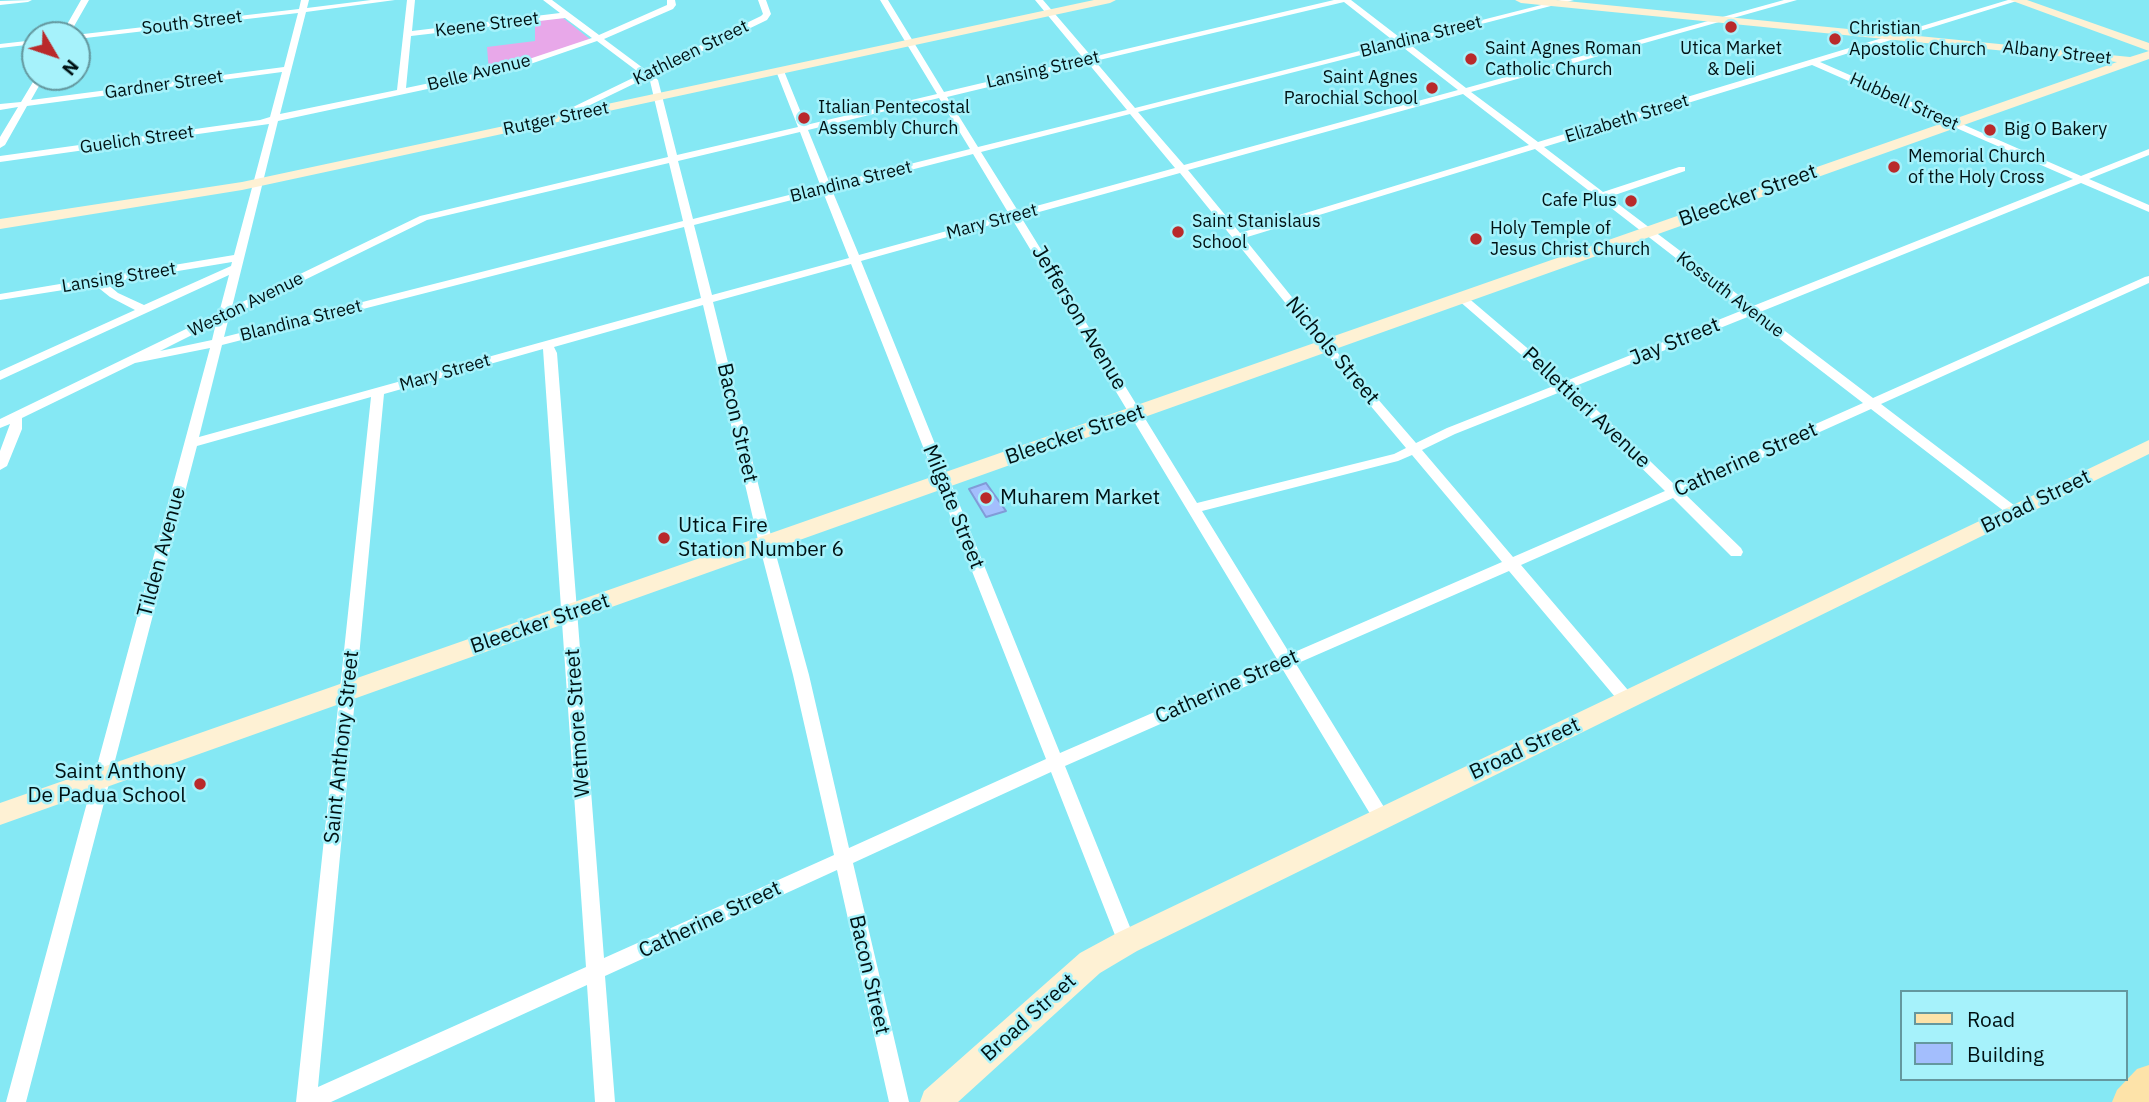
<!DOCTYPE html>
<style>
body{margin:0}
#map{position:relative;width:2149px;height:1102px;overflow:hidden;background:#85e8f4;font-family:"IBM Plex Sans",sans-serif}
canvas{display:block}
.legend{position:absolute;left:1900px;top:990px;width:228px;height:91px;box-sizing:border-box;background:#a6f2fb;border:2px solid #64989f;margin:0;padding:9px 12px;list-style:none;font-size:21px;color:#001214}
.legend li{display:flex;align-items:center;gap:14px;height:35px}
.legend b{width:35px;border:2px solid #64989f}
.north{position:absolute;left:21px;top:21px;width:70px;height:70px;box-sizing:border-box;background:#a6f2fb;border:2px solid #64989f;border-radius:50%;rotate:129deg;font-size:19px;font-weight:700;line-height:28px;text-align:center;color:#001214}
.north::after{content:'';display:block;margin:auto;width:24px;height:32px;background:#b92a2b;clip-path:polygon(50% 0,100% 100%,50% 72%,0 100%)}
</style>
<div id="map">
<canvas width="2149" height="1102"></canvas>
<ul class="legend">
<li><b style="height:9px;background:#fde3a9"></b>Road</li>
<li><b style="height:19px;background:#a3befd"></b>Building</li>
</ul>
<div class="north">N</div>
</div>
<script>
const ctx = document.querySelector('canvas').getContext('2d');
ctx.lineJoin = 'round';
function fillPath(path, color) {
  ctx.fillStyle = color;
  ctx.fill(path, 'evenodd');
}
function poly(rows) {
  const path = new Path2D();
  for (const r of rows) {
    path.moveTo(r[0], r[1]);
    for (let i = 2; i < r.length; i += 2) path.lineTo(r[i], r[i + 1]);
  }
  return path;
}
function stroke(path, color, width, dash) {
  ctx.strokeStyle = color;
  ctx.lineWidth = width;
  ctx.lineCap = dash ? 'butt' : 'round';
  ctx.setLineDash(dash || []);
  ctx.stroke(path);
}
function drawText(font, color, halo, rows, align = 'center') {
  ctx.font = font + ' "IBM Plex Sans",sans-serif';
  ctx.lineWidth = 5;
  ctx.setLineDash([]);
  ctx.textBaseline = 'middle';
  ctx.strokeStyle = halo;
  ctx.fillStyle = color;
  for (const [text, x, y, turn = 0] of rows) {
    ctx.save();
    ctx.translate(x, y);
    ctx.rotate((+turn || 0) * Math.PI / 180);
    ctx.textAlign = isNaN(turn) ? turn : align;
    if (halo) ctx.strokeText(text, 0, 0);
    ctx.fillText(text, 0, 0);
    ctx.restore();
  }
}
const green = poly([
 [563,18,591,40,489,72,487,47,535,41,535,21]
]);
const building = poly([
 [986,483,1006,511,986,517,969,489,986,483]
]);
const street = poly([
 [32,0,28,2,0,5,0,1,32,0],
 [81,0,89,0,69,35,61,35,81,0],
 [301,0,309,0,307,8,371,0,395,0,306,12,280,114,397,90,407,0,415,0,412,31,560,13,543,0,552,0,599,35,667,5,667,0,675,0,676,5,673,9,604,39,647,71,761,16,763,14,758,0,766,0,771,14,767,20,653,75,658,80,677,155,798,127,776,71,780,68,784,71,806,125,937,94,880,0,888,0,944,92,1084,59,1035,0,1043,0,1092,57,1334,0,1351,0,1403,40,1561,0,1574,0,1408,43,1466,88,1784,0,1797,0,1471,92,1538,142,2008,0,2020,0,1820,62,2081,176,2149,149,2149,155,2089,179,2149,205,2149,212,2081,183,1760,312,1873,398,2145,277,2149,276,2149,283,1881,404,2019,509,2021,512,2019,515,2009,515,1871,409,1684,493,1741,548,1743,552,1741,556,1731,556,1673,498,1521,565,1633,696,1635,700,1633,704,1627,706,1621,704,1509,571,1296,664,1387,812,1390,817,1387,822,1381,824,1375,822,1283,670,1065,766,1136,942,1134,948,1127,951,1120,948,1051,772,853,863,909,1102,889,1102,837,870,605,976,615,1102,595,1102,587,985,331,1102,296,1102,371,397,197,446,26,1102,6,1102,210,348,135,363,22,418,22,429,7,466,0,470,0,451,10,424,0,428,0,419,219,313,229,275,0,380,0,371,135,310,110,297,95,285,0,300,0,294,234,255,269,124,0,162,0,156,260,120,270,117,282,72,27,106,5,145,0,148,0,137,18,107,0,110,0,104,21,102,36,77,44,77,31,100,284,67,298,13,77,39,75,35,299,9,301,0],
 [1344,2,1395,42,1135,108,1095,61,1344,2],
 [565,18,592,38,502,68,406,88,411,36,565,18],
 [597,41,641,74,571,108,569,116,576,118,578,111,584,108,646,78,650,81,668,157,420,216,232,307,278,121,507,72,597,41],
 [1400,45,1458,90,1184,165,1138,112,1400,45],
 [1088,63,1127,110,978,147,947,97,1088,63],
 [1812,65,2073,179,1753,306,1609,197,1685,171,1685,167,1679,167,1603,192,1544,147,1812,65],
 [1463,94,1529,145,1240,233,1188,170,1463,94],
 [939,98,970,149,830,184,808,130,939,98],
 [1130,114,1175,168,1018,211,981,152,1130,114],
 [800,132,821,187,693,219,678,161,800,132],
 [1535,149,1743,310,1566,381,1466,296,1458,296,1458,300,1556,385,1447,428,1416,443,1330,344,1244,238,1535,149],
 [973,154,1009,214,859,255,832,190,973,154],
 [669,163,683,221,224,337,229,317,427,220,669,163],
 [1180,173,1322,348,1406,448,1394,454,1197,503,1021,217,1180,173],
 [823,192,849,258,712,295,694,225,823,192],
 [1012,219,1277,659,1060,753,861,261,1012,219],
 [684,227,701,298,199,437,222,345,684,227],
 [232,262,231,266,144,305,118,293,106,283,232,262],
 [851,264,1046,759,849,848,809,675,773,544,713,302,851,264],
 [703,305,759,544,793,675,834,855,604,958,557,353,554,347,703,305],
 [1750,316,1863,403,1676,486,1573,387,1750,316],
 [216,323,212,340,160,351,216,323],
 [543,349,586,967,318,1087,384,394,543,349],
 [1563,391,1665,491,1513,557,1422,450,1455,434,1563,391],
 [1412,455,1502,562,1290,654,1202,511,1398,461,1412,455],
 [35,40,35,44,0,48,0,44,35,40]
]);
const secondary = poly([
 [1094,0,1116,0,1110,3,242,190,0,229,0,219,242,182,1094,0],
 [1515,0,1556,0,2130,57,2149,51,2149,59,0,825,0,803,2117,62,1521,3,1515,0],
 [2010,0,2027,0,2149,43,2149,51,2010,0],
 [2149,440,2149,454,1137,951,1100,973,958,1102,920,1102,924,1091,1080,953,1117,933,2149,440]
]);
const primary = poly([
 [2149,1065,2149,1102,2112,1102,2117,1090,2137,1069,2149,1065]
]);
const markers = [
 [1731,27,7,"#b92a2b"],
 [1835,39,7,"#b92a2b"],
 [1471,59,7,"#b92a2b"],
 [1432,88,7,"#b92a2b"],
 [804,118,7,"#b92a2b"],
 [1990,130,7,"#b92a2b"],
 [1894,167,7,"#b92a2b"],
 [1631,201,7,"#b92a2b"],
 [1178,232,7,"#b92a2b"],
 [1476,239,7,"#b92a2b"],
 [986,498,7,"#b92a2b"],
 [664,538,7,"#b92a2b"],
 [200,784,7,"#b92a2b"]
];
const farStreetnames = [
 ["South Street",192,23,-7],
 ["Keene Street",487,25,-7],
 ["Blandina Street",1421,37,-14],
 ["Kathleen Street",691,53,-26],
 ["Albany Street",2057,53,6],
 ["Lansing Street",1043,70,-13],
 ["Belle Avenue",479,73,-14],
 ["Gardner Street",164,85,-8],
 ["Hubbell Street",1904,102,24],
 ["Rutger Street",556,119,-12],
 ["Elizabeth Street",1627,119,-17],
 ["Guelich Street",137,140,-8],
 ["Blandina Street",851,182,-14],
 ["Mary Street",992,222,-15],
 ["Lansing Street",119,278,-9],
 ["Kossuth Avenue",1730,295,37],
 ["Weston Avenue",246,305,-26],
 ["Blandina Street",301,321,-14],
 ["Mary Street",445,373,-16]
];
const farPoinames = [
 ["Christian",1849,29],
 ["Apostolic Church",1849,50],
 ["Saint Agnes Roman",1485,49],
 ["Catholic Church",1485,70],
 ["Utica Market",1731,49,"center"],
 ["& Deli",1731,70,"center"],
 ["Saint Agnes",1418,78,"right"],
 ["Parochial School",1418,99,"right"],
 ["Italian Pentecostal",818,108],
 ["Assembly Church",818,129],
 ["Big O Bakery",2004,130],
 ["Memorial Church",1908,157],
 ["of the Holy Cross",1908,178],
 ["Cafe Plus",1617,201,"right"],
 ["Saint Stanislaus",1192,222],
 ["School",1192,243],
 ["Holy Temple of",1490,229],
 ["Jesus Christ Church",1490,250]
];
const streetNames = [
 ["Bleecker Street",1748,196,-20],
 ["Jefferson Avenue",1079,318,59],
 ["Jay Street",1675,342,-22],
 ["Nichols Street",1332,351,50],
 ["Pellettieri Avenue",1586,408,43],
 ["Bacon Street",737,423,77],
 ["Bleecker Street",1075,435,-19],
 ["Catherine Street",1746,460,-24],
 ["Broad Street",2036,502,-26],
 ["Milgate Street",953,507,68],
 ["Tilden Avenue",162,552,-75],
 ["Bleecker Street",540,624,-19],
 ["Catherine Street",1227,687,-24],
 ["Wetmore Street",578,723,-94],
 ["Saint Anthony Street",342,747,-84],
 ["Broad Street",1525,749,-25],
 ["Catherine Street",710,920,-25],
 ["Bacon Street",869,975,77],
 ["Broad Street",1029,1018,-42]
];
const poiNames = [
 ["Muharem Market",1000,498],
 ["Utica Fire",678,526],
 ["Station Number 6",678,550],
 ["Saint Anthony",186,772,"right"],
 ["De Padua School",186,796,"right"]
];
fillPath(green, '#e8a8e9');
fillPath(building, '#a3befd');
stroke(building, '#819bd7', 2);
fillPath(street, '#fff');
fillPath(secondary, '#fef1d4');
fillPath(primary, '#fde3a9');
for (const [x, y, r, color] of markers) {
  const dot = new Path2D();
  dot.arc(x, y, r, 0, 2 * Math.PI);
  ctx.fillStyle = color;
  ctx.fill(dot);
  stroke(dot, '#a6f2fb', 2.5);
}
drawText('18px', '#001214', '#a6f2fb', farStreetnames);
drawText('18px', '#001214', '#a6f2fb', farPoinames, 'left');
drawText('21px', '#001214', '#a6f2fb', streetNames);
drawText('21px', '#001214', '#a6f2fb', poiNames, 'left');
</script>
